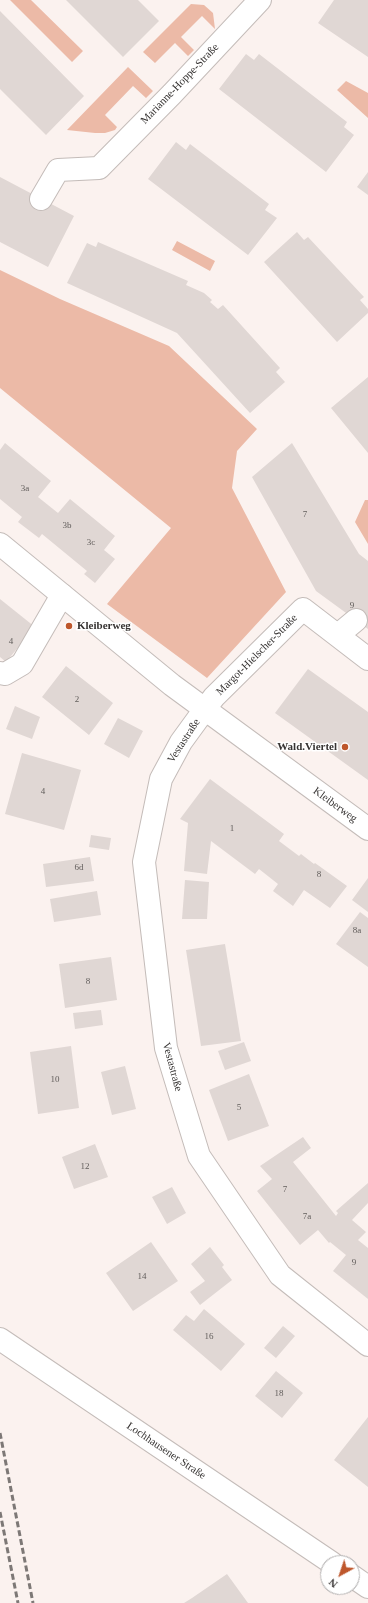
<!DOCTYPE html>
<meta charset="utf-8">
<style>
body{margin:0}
#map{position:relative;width:368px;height:1603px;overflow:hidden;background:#fbf2ef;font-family:"Times New Roman",serif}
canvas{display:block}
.north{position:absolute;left:320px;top:1555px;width:40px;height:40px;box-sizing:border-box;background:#fff;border:1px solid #afadad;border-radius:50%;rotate:220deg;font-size:11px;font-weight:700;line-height:16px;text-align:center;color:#363332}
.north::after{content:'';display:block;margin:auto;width:14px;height:18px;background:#be572c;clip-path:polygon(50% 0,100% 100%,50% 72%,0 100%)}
</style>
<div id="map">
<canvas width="368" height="1603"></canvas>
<div class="north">N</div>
</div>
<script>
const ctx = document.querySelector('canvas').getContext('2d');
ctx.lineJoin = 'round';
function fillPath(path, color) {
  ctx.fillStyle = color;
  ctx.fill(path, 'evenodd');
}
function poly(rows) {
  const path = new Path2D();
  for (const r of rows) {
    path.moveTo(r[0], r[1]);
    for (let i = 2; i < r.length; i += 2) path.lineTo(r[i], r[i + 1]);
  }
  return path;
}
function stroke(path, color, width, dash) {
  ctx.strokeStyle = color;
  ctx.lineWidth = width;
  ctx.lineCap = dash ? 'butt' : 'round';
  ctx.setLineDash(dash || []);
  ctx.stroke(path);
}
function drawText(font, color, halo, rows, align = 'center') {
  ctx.font = font + ' "Times New Roman",serif';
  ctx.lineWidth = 3;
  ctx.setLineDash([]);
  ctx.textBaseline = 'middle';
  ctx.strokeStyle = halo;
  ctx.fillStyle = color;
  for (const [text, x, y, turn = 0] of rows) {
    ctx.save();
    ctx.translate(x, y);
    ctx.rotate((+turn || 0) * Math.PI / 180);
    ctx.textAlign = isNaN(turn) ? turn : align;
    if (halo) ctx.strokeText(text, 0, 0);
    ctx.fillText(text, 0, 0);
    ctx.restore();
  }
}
const green = poly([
 [10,0,31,0,83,51,72,62],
 [191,4,204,5,213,13,215,29,202,16,181,37,194,50,188,56,175,43,155,63,143,52],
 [128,67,153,91,146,98,133,86,105,115,117,127,115,130,105,133,95,133,67,130],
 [346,81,368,93,368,118,337,90],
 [177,241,215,261,210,271,172,250],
 [0,270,60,299,169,346,257,429,237,451,232,488,286,592,207,678,107,604,171,528,0,388],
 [365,500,368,500,368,544,355,522]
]);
const building = poly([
 [66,0,138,0,159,21,123,57],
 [334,0,368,0,368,57,318,23],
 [0,11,84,96,46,135,0,89],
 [246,54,254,60,259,54,347,122,344,127,354,135,326,172,219,89],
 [176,142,186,150,190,144,269,204,265,210,277,218,248,255,148,179],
 [368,172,368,195,357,187],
 [0,177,74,216,48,267,0,242],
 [297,232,304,240,308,237,364,297,360,300,368,309,368,313,337,342,264,262],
 [98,242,188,281,186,285,204,293,212,300,210,302,218,309,223,305,280,368,276,372,285,382,250,413,177,333,67,283,87,243,96,247],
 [368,377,368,453,331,408],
 [5,443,51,481,38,497,58,513,70,499,115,536,104,550,115,559,95,583,84,574,87,571,42,534,39,538,18,522,22,517,0,499,0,450],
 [292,443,359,554,368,561,368,629,316,591,252,477],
 [0,599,35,627,6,662,0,657],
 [66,666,113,703,89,735,42,697],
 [308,669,368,712,368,780,275,713],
 [15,706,40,717,32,739,6,729],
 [118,718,143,731,129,758,104,744],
 [22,753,81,770,64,830,5,814],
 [210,779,284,834,279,841,299,856,301,854,314,864,315,863,347,886,330,908,304,890,293,906,273,891,278,884,259,869,255,874,211,841,207,874,184,871,188,823,180,819],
 [91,835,111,838,109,850,89,847],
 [90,857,94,881,46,887,43,864],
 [368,878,368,912,352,900],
 [185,880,209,882,207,919,182,919],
 [97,891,101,915,54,922,50,899],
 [360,912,368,918,368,967,336,944],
 [225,944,241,1041,201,1046,186,950],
 [111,957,117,1000,65,1008,59,964],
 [101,1010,103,1025,75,1029,73,1013],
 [244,1042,251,1061,225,1070,218,1051],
 [71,1046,79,1108,38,1114,30,1052],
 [125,1066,136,1109,112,1115,101,1072],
 [249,1074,269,1126,228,1141,209,1090],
 [303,1137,311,1148,293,1162,336,1216,338,1213,336,1211,368,1183,368,1203,352,1220,366,1232,358,1240,368,1248,368,1299,333,1271,346,1255,330,1242,329,1243,318,1230,300,1245,257,1191,272,1179,260,1166],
 [95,1144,108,1177,74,1189,62,1157],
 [172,1187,186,1213,167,1224,152,1197],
 [151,1242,178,1281,133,1311,106,1273],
 [210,1247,224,1265,222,1267,232,1280,200,1305,190,1292,205,1281,191,1264],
 [204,1309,245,1344,221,1371,173,1330,186,1315,194,1321],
 [283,1326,295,1336,276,1358,264,1348],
 [276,1371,303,1393,282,1418,255,1396],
 [368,1417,368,1487,334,1460],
 [227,1574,248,1603,184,1603,192,1598]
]);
const minor = poly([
 [41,199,58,170,99,168,172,94,260,0],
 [338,635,356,620],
 [0,673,5,674,22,664,62,595],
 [205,709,214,697,303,609,368,659]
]);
const major = poly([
 [0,544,172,685,368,829],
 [205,709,181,742,161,779,144,862,166,1048,199,1156,280,1275,368,1345],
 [0,1339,332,1563],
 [352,1576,368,1587]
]);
const rail = poly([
 [0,1433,33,1603],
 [0,1512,18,1603]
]);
const markers = [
 [69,626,4,"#be572c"],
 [345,747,4,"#be572c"]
];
const numberNames = [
 ["3a",25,489],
 ["7",305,515],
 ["3b",67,526],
 ["3c",91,543],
 ["9",352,606],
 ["4",11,642],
 ["2",77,700],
 ["4",43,792],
 ["1",232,829],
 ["6d",79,868],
 ["8",319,875],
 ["8a",357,931],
 ["8",88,982],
 ["10",55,1080],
 ["5",239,1108],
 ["12",85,1167],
 ["7",285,1190],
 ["7a",307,1217],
 ["9",354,1263],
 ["14",142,1277],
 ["16",209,1337],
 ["18",279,1394]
];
const streetNames = [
 ["Marianne-Hoppe-Straße",180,84,-46],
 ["Margot-Hielscher-Straße",257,655,-45],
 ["Vestastraße",184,741,-57],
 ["Kleiberweg",335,805,36],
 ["Vestastraße",172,1067,75],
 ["Lochhausener Straße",166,1451,34]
];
const poiNames = [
 ["Kleiberweg",77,626],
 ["Wald.Viertel",337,747,"right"]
];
fillPath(green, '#ecbaa7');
fillPath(building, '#e0d7d4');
stroke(minor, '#c4bcb9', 24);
stroke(major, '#c4bcb9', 24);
stroke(minor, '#fff', 22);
stroke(major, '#fff', 22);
stroke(rail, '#7d7876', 3, [6, 3]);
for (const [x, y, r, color] of markers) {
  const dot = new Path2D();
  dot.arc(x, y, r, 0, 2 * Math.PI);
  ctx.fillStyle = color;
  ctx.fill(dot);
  stroke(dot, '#fff', 1.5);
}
drawText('9px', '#605c5a', null, numberNames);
drawText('11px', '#363332', '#fff', streetNames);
drawText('bold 11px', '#363332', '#fff', poiNames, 'left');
</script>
